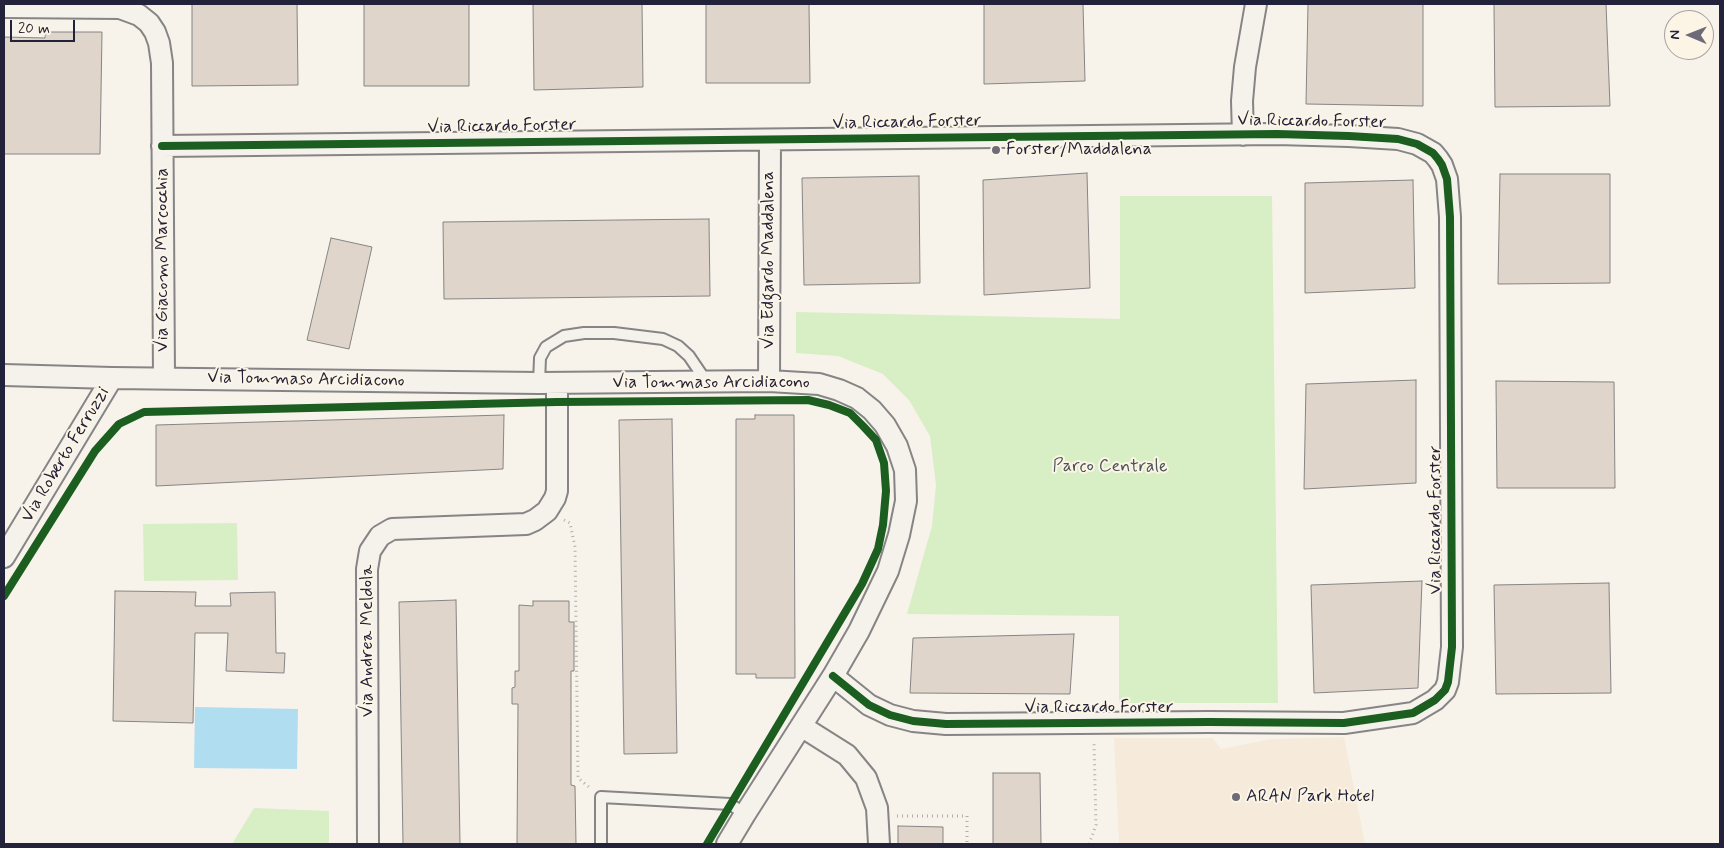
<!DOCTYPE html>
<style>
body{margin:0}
#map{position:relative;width:1724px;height:848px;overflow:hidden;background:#f7f3ea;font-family:Mynerve,sans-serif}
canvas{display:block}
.frame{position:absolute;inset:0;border:5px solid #22223b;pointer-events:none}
.north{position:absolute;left:1664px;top:10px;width:50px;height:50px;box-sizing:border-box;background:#fcf5e5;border:1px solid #a5a1a1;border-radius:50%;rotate:271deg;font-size:14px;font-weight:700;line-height:20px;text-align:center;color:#22223b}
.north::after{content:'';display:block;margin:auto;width:18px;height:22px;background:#6d6b78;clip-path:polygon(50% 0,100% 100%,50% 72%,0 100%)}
.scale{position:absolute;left:10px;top:20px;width:65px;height:22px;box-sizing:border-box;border:2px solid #22223b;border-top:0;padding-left:6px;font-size:15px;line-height:18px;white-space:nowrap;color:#22223b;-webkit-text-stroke:4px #fcf5e5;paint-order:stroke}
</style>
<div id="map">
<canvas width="1724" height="848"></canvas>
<div class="frame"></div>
<div class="north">N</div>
<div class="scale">20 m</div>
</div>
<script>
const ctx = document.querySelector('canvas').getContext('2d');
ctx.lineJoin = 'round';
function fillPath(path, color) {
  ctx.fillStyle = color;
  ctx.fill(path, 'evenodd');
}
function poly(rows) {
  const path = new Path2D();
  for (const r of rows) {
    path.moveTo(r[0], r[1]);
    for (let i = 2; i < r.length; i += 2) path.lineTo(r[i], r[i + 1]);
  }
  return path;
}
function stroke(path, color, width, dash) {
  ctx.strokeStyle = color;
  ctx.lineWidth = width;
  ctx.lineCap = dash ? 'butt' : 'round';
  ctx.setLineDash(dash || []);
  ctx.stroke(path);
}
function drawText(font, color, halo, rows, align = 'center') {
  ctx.font = font + ' Mynerve,sans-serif';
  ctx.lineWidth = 4;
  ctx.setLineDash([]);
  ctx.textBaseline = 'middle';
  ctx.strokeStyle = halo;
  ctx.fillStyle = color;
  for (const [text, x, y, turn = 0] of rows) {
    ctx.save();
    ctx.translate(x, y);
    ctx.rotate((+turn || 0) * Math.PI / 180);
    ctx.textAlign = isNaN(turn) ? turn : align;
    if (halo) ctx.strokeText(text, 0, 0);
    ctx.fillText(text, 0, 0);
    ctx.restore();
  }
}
const built = poly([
 [1344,737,1365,844,1119,844,1114,738,1213,738,1221,749,1272,739]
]);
const green = poly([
 [1120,196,1272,196,1278,703,1119,703,1119,616,907,614,932,526,936,485,930,436,909,400,883,374,838,356,796,353,796,312,1120,319],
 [237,523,238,580,144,581,143,524],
 [254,808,329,811,329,844,232,844]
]);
const water = poly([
 [195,707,298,709,297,769,194,768]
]);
const building = poly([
 [192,4,297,4,298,85,192,86,192,4],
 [364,4,469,4,469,86,364,86,364,4],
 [533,4,642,4,643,87,534,90,533,4],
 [706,4,809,4,810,83,706,83,706,4],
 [984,4,1083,4,1085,81,984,84,984,4],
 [1308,4,1423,4,1423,106,1306,104,1308,4],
 [1494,4,1606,4,1610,106,1495,107,1494,4],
 [45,32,102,32,100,154,4,154,4,37,45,38,45,32],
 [1087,173,1090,288,984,295,983,180,1087,173],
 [1500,174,1610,174,1610,283,1498,284,1500,174],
 [919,176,920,283,804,285,802,178,919,176],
 [1413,180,1415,288,1305,293,1305,183,1413,180],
 [709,219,710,296,444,299,443,222,709,219],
 [331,238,372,247,349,349,307,340,331,238],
 [1416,380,1416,483,1304,489,1306,384,1416,380],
 [1496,381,1614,382,1615,488,1497,488,1496,381],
 [504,415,503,469,156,486,156,425,504,415],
 [755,415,794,415,795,678,756,678,756,674,736,674,736,419,755,419,755,415],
 [672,419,677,753,624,754,619,420,672,419],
 [1422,581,1418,688,1314,693,1311,585,1422,581],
 [1609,583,1611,693,1496,694,1494,585,1609,583],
 [115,591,196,592,195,606,231,606,230,593,275,592,276,653,285,653,284,673,226,671,228,633,195,633,193,723,113,721,115,591],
 [456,600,460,844,403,844,399,602,456,600],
 [533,601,569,601,569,622,574,622,574,671,571,671,571,785,575,786,576,844,517,844,518,704,512,704,512,688,515,687,515,671,519,671,519,605,533,606,533,601],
 [1074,634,1070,694,910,693,913,638,1074,634],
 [993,773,1040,773,1041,844,993,844,993,773],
 [898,826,943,827,943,844,898,844,898,826]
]);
const path = poly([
 [564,520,570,523,575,547,578,778,589,787],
 [897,816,967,816,967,844],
 [1089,844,1096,825,1094,743]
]);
const service = poly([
 [539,383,540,358,546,347,564,336,584,333,614,333,663,339,678,346,689,356,706,381],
 [601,844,601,797,730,804,745,814]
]);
const minor = poly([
 [4,7,120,8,139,15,149,23,155,32,159,43,162,63,164,378],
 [1243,135,1242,101,1245,67,1256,4],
 [162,146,1277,134,1349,136,1398,139,1417,144,1433,153,1438,159,1442,165,1447,179,1450,217,1452,647,1448,682,1445,690,1435,700,1413,713,1344,723,1209,722,946,724,913,721,890,715,869,705,833,676],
 [4,375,112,378,539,383,769,381,819,384,839,390,857,398,872,410,885,425,897,446,905,470,906,501,899,535,888,571,859,631,833,676,745,814,727,844],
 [769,381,770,140],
 [4,557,112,378],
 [801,726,847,755,866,778,877,808,879,844],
 [368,844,367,569,370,551,380,536,392,529,526,524,535,520,547,511,555,498,557,491,557,383]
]);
const cycleway = poly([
 [162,146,1277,134,1349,136,1398,139,1417,144,1433,153,1438,159,1442,165,1447,179,1450,217,1452,647,1448,682,1445,690,1435,700,1413,713,1344,723,1209,722,946,724,913,721,890,715,869,705,833,676],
 [4,596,95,451,119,424,144,412,557,402,808,400,829,405,850,413,863,426,876,440,884,463,886,491,883,525,878,549,862,584,707,844]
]);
const markers = [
 [996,150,5,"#6d6b78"],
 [1236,797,5,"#6d6b78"]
];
const streetNames = [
 ["Via Riccardo Forster",1312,122,1],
 ["Via Riccardo Forster",907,123,-1],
 ["Via Riccardo Forster",502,127,-1],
 ["Via Giacomo Marcocchia",163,260,-90],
 ["Via Edgardo Maddalena",769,260,-90],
 ["Via Tommaso Arcidiacono",306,380,1],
 ["Via Tommaso Arcidiacono",711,383],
 ["Via Roberto Ferruzzi",66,455,-59],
 ["Via Riccardo Forster",1436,520,-90],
 ["Via Andrea Meldola",368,641,-90],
 ["Via Riccardo Forster",1099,708]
];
const poiNames = [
 ["Forster/Maddalena",1006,150],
 ["ARAN Park Hotel",1246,797]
];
const parkNames = [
 ["Parco Centrale",1110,467]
];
fillPath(built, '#f6eada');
fillPath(green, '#d8eec4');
fillPath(water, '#b1ddf1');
fillPath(building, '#dfd5ca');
stroke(building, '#868485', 1);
stroke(service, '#868485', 14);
stroke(minor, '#868485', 24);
stroke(path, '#b0aead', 3, [1, 4]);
stroke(service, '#f5f2ec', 10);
stroke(minor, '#f5f2ec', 20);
stroke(cycleway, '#1b5e20', 8);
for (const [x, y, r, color] of markers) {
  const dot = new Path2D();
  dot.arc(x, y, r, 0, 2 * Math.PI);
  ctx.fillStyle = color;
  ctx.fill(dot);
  stroke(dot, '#fcf5e5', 2);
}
drawText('18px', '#22223b', '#fcf5e5', streetNames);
drawText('18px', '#22223b', '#fcf5e5', poiNames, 'left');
drawText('18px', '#495456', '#fcf5e5', parkNames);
</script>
